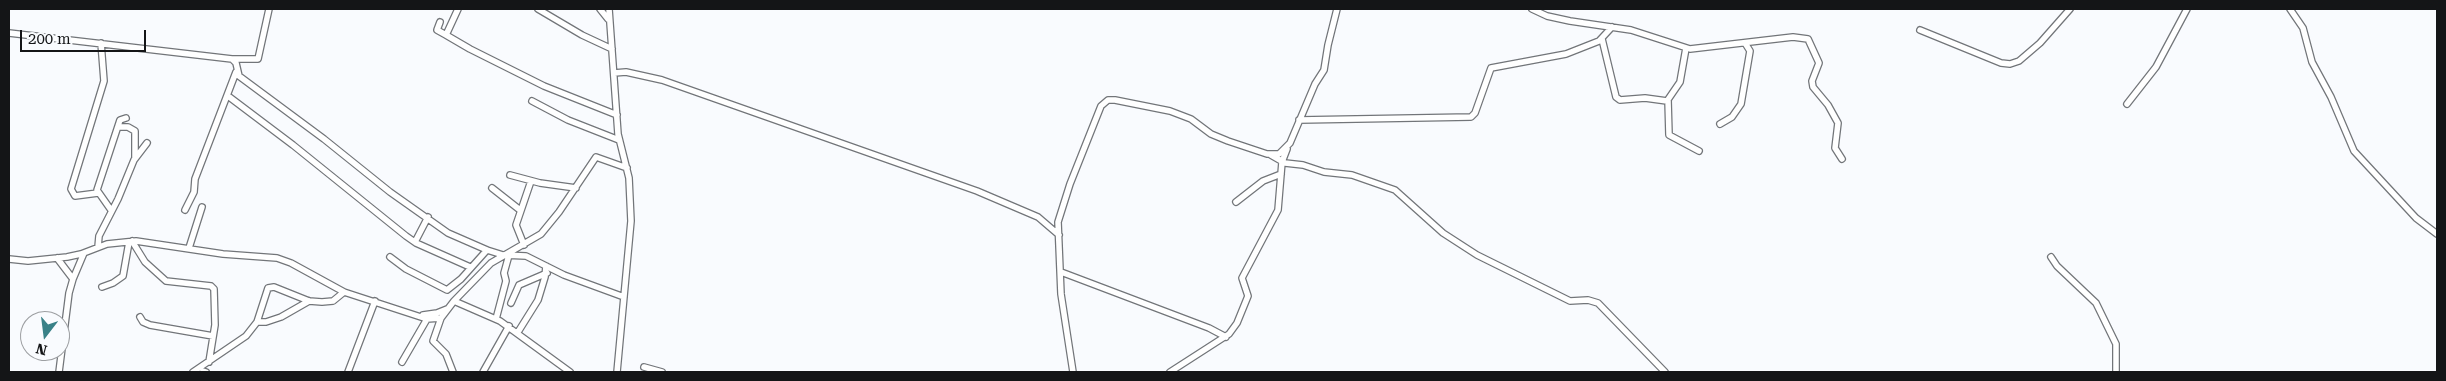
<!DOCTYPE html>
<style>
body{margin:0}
#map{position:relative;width:2446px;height:381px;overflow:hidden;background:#f9fbfe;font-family:"Roboto Serif",serif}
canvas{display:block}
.frame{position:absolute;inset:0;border:10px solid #141517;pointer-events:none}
.north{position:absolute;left:20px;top:311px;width:50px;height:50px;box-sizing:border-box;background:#f9fbfe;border:1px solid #9d9fa2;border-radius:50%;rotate:195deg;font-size:14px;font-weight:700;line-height:20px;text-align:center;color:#141517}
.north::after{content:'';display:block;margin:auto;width:18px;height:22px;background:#398187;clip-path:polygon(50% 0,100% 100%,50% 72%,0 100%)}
.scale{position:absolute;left:20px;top:30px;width:126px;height:22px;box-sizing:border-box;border:2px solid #141517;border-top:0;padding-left:6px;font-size:15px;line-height:18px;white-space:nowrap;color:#141517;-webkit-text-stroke:4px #f9fbfe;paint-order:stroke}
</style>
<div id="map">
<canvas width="2446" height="381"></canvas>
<div class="frame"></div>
<div class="north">N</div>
<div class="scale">200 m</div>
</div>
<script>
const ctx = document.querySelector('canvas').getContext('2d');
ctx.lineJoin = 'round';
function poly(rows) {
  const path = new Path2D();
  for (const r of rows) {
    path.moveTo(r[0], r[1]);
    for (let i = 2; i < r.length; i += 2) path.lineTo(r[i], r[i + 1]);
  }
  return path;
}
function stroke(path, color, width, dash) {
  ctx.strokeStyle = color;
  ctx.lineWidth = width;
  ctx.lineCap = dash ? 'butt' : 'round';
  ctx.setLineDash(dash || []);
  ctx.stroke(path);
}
const minor = poly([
 [458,9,446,35,470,49,544,86,617,115],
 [538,9,582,35,612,49],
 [600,9,608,19],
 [609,9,618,134,629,178,631,221,617,372],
 [1532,9,1547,16,1570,21,1631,30,1690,49,1793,37,1808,39,1819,63,1812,81,1813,87,1828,105,1838,123,1835,148,1842,159],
 [2290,9,2303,28,2312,62,2331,97,2354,151,2416,218,2437,234],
 [440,22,437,30,446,35],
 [1920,30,2001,63,2010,64,2019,61,2040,43,2070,9],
 [9,33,232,59,236,63,239,76,324,139,390,192,448,233,487,250,503,255,526,256,564,275,624,297],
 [1602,39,1616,97,1620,100,1645,98,1667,101,1680,82,1686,48],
 [232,59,258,59,269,9],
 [614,73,626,72,662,80,977,191,1038,217,1059,235],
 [228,96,293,145,406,236,416,243,470,267],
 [1668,100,1669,135,1699,151],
 [532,101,568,120,619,140],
 [2127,104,2156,67,2187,9],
 [1299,120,1471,117,1475,113,1491,68,1566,54,1599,41,1612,27],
 [1720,124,1732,117,1741,104,1750,51,1745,43],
 [118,127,128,127,135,131,135,158],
 [1271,155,1285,163,1303,165,1324,172,1352,175,1395,190,1443,233,1477,255,1570,301,1588,300,1598,303,1665,372],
 [510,175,540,183,576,188],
 [492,188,520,210],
 [98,193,75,196,71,189,104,81,101,43],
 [1236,202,1263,181,1281,174],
 [111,210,97,190,120,120,126,118],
 [185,210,194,192,195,179,236,72],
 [132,241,145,262,166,281,211,286,214,289,215,325,209,362],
 [415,242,428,217],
 [524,245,516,225,531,181],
 [98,247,99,236,118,199,134,160,147,143],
 [189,248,202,207],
 [390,257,406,269,447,290,461,279,487,250],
 [2051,257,2057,266,2096,303,2116,344,2116,372],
 [57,258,73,279,69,293,59,372],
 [9,259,28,261,67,257,81,254,107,244,136,241,223,254,277,258,291,263,344,292,427,319,441,318,454,301,500,321,570,372],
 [1061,272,1209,328,1226,337],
 [73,279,84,253],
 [102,287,113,283,123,276,129,242],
 [454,301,491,263,541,234,559,212,596,157,627,168],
 [511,303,519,285,547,273],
 [423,315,437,313,447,309],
 [140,317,143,322,150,325,213,336],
 [441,318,433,341,446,354,453,372],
 [496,319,506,281,504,273,509,255],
 [257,322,266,322,281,317,309,301],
 [518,332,538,300,545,277,546,266],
 [402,362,427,319],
 [644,367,662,372],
 [203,371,206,372],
 [193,372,246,336,257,322,268,288,274,287,309,301,322,302,333,301,344,292],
 [348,372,375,301],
 [483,372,509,326],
 [1073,372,1061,294,1058,222,1070,184,1101,106,1108,100,1115,100,1170,111,1191,119,1211,134,1228,141,1267,154,1279,154,1290,143,1315,84,1324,70,1328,45,1337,9],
 [1170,372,1229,334,1237,323,1248,296,1242,278,1278,210,1282,162,1287,149]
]);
stroke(minor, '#727579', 8);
stroke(minor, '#fff', 5.5);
</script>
